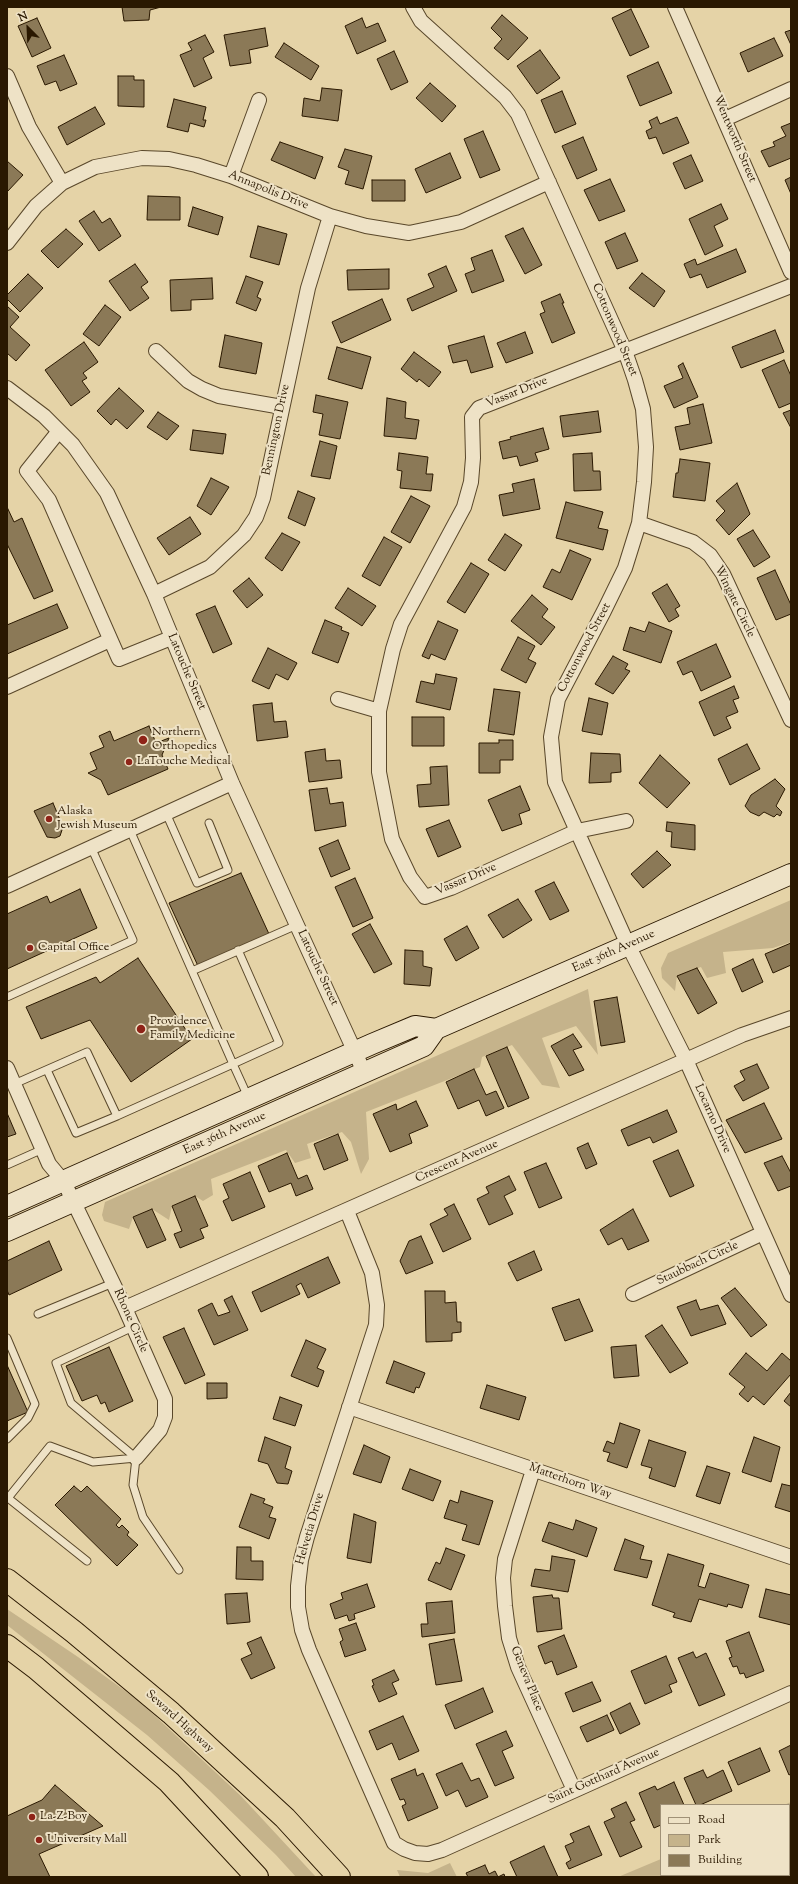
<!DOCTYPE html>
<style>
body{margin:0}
#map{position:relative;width:798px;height:1884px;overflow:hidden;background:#e5d3a7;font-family:"Sorts Mill Goudy",serif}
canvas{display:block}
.frame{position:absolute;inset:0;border:8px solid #2a1801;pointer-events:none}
.legend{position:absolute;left:660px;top:1804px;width:130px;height:72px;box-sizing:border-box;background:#eee2c6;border:1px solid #a09177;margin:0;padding:5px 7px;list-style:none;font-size:12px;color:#2a1801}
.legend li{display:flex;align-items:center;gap:8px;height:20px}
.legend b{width:20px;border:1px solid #a09177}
.north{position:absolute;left:8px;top:8px;width:40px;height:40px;-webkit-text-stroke:3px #eee2c6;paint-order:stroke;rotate:336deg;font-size:11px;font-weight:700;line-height:16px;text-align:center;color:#2a1801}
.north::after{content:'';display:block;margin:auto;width:14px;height:18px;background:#2a1801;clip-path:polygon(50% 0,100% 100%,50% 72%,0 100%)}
</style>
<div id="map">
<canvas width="798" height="1884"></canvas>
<div class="frame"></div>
<ul class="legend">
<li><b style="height:5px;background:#eee2c6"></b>Road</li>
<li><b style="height:11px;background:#c5b38b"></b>Park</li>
<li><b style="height:11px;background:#8b7957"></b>Building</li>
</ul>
<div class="north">N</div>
</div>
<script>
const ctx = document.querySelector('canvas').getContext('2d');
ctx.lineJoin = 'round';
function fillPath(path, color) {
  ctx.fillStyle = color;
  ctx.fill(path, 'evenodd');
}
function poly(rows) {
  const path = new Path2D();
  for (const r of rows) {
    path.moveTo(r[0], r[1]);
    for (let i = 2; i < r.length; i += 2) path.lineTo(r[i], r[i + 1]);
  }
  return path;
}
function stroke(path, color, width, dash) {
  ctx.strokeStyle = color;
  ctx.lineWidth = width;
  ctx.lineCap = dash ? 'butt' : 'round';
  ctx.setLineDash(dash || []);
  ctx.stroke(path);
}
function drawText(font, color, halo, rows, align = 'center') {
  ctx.font = font + ' "Sorts Mill Goudy",serif';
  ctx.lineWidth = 4;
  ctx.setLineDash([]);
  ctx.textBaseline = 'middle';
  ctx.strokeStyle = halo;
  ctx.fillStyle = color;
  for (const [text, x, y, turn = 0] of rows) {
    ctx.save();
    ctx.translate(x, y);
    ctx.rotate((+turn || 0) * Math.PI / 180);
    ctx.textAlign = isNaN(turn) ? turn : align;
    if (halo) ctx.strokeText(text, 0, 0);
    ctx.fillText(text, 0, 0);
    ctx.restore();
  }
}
const green = poly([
 [791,900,791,942,773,948,723,952,726,973,707,978,701,967,677,976,675,991,662,978,661,968,668,953],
 [588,989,598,1055,576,1026,542,1038,560,1088,542,1085,512,1045,482,1057,480,1067,366,1112,369,1159,361,1174,351,1142,342,1132,307,1144,311,1158,295,1163,286,1150,211,1179,213,1195,203,1201,195,1196,172,1206,169,1220,152,1209,133,1217,129,1229,104,1221,102,1215,105,1202],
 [7,1609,78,1657,138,1700,241,1796,316,1877,296,1877,276,1855,209,1790,147,1735,7,1625],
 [791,1802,791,1877,618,1877,661,1859,661,1875,789,1875,789,1805,784,1805],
 [450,1863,457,1877,400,1877,397,1870,428,1873]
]);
const building = poly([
 [122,7,161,7,150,10,149,20,124,21,122,7],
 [631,9,649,47,630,56,612,18,631,9],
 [502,15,528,38,508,60,494,48,502,39,491,28,502,15],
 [37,18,51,48,32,57,18,26,37,18],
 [362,18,366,28,378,23,386,41,357,54,345,26,362,18],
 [265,28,268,46,249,50,251,63,230,66,224,35,265,28],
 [791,30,791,45,785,32,791,30],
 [205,35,214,52,203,58,212,78,194,87,180,55,192,50,188,43,205,35],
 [774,38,783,56,748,72,740,53,774,38],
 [284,43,319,66,311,80,275,57,284,43],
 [540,50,560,78,537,94,517,66,540,50],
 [394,51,408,82,391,90,377,59,394,51],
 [64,55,77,84,60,91,56,81,45,85,37,66,64,55],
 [658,62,672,93,640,106,627,76,658,62],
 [118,76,134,76,134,80,144,80,144,107,118,106,118,76],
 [430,83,456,106,442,122,416,98,430,83],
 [322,88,342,90,338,121,302,116,304,98,320,101,322,88],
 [562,91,576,124,555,133,541,100,562,91],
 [174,99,206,107,203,120,206,120,204,127,190,123,188,132,167,127,174,99],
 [95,107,105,124,67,145,58,127,95,107],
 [657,117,660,124,677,117,689,143,663,154,656,137,649,139,646,131,652,128,649,121,657,117],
 [791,123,791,158,769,167,761,151,775,146,773,142,786,136,781,127,791,123],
 [483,131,500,170,480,178,464,139,483,131],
 [583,137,597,170,577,179,562,146,583,137],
 [280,142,323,157,315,179,271,160,280,142],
 [345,149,372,156,363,189,345,184,349,171,338,167,345,149],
 [450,153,461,178,426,193,415,169,450,153],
 [691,155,703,181,685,189,673,163,691,155],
 [7,161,23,175,7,192,7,161],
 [791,177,791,194,785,180,791,177],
 [610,179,625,211,599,221,584,190,610,179],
 [372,180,405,180,405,201,372,201,372,180],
 [148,196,180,197,180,220,147,220,148,196],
 [721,204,728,219,714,226,723,246,705,255,689,219,721,204],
 [193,207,223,217,218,235,188,226,193,207],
 [94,211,102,223,110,218,121,236,99,251,79,221,94,211],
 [258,226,287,234,279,265,250,257,258,226],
 [523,228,542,265,525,274,505,236,523,228],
 [66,229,83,244,58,268,41,251,66,229],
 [625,233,638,261,617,269,605,242,625,233],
 [736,249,746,272,707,288,701,274,690,278,684,264,695,259,697,265,736,249],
 [492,250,504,281,472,293,465,274,475,270,471,258,492,250],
 [135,264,148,282,141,287,149,298,130,311,109,281,135,264],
 [446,266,457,291,412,311,407,299,434,287,428,274,446,266],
 [389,269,389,289,348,290,347,270,389,269],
 [642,273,665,291,654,307,629,288,642,273],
 [28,274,43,288,20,312,7,299,7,295,28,274],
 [246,276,263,282,257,297,261,299,256,311,236,303,246,276],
 [212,278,213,299,191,300,191,310,171,311,170,280,212,278],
 [560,294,564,303,562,303,575,333,552,343,540,314,545,312,541,302,560,294],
 [382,299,391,320,341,343,332,322,382,299],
 [105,305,121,317,99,346,83,334,105,305],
 [7,306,19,317,10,327,30,345,16,361,7,353,7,306],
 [775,330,784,352,741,368,732,347,775,330],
 [525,332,533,353,506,363,497,343,525,332],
 [225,335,262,343,256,374,219,367,225,335],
 [484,336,493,367,471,373,467,360,453,363,448,346,484,336],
 [84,342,98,362,83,373,87,378,82,381,90,392,71,406,45,370,84,342],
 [337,347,371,357,362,389,328,379,337,347],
 [414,352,441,372,429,387,419,379,417,382,401,369,414,352],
 [784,360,791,376,791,403,779,408,762,370,784,360],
 [683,363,698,397,674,408,664,386,683,378,678,366,683,363],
 [119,388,144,411,127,429,116,419,111,425,97,411,119,388],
 [316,395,348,402,340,439,319,435,323,414,313,412,316,395],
 [387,398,406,402,405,418,419,420,416,439,384,436,387,398],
 [703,404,712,443,680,450,675,427,690,424,687,408,703,404],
 [791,410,791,428,783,413,791,410],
 [598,411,601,432,563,437,560,416,598,411],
 [158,412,179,426,167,440,147,427,158,412],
 [543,428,549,449,535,453,538,461,520,466,517,456,503,459,499,442,511,439,510,437,543,428],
 [193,430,226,434,223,454,190,450,193,430],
 [320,441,337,446,330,479,311,476,320,441],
 [399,453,428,457,426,474,433,474,431,491,400,488,402,471,397,470,399,453],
 [592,453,593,471,600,471,601,490,574,491,573,454,592,453],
 [680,459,710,463,705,501,673,497,676,473,678,473,680,459],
 [211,478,229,487,211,515,197,506,211,478],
 [534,479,540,509,503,516,499,495,514,492,512,484,534,479],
 [737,483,750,514,729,535,716,520,725,511,716,501,737,483],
 [298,491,315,498,305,526,288,518,298,491],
 [411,496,430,506,410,543,391,532,411,496],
 [566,502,603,512,598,528,608,530,603,550,556,538,566,502],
 [7,507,14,522,22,518,53,591,34,599,7,544,7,507],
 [190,517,201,534,169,555,157,538,190,517],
 [753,530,770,557,754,567,737,539,753,530],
 [282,533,300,542,282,571,265,558,282,533],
 [505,534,522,545,505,571,488,560,505,534],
 [384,537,402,547,380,586,362,576,384,537],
 [570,550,591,559,572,600,543,587,552,569,560,573,570,550],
 [471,563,489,574,465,613,447,602,471,563],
 [775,570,791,605,791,614,776,620,757,578,775,570],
 [249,578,263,595,247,608,233,591,249,578],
 [667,584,680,606,675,609,679,616,669,622,652,593,667,584],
 [348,588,376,606,362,626,335,608,348,588],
 [532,595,548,609,542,617,555,627,541,645,511,621,532,595],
 [57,604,68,628,7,654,7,625,57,604],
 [215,606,232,644,213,653,196,614,215,606],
 [325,620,342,627,341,630,349,633,338,663,312,653,325,620],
 [438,621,458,630,445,660,431,654,429,659,422,656,438,621],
 [649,622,672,631,661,663,623,650,630,627,645,632,649,622],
 [518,637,535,646,528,659,536,663,526,683,501,670,518,637],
 [716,644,731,677,701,691,692,671,683,675,677,662,716,644],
 [268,648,297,663,288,680,276,674,269,689,252,681,268,648],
 [613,656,628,664,625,669,630,671,613,694,595,684,613,656],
 [436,674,457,678,450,710,416,702,421,681,434,684,436,674],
 [734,686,739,698,733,700,738,712,726,717,731,728,714,736,699,702,734,686],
 [494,689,520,692,514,735,488,731,494,689],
 [589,698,608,703,602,735,582,731,589,698],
 [272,703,274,722,286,721,288,737,257,741,253,705,272,703],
 [412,717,444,717,444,746,412,746,412,717],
 [149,726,156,743,169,738,162,755,168,769,108,795,101,780,88,773,97,769,90,753,104,747,99,736,110,731,114,741,149,726],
 [499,740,513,740,513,760,500,760,500,773,479,773,479,743,499,743,499,740],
 [747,744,760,769,730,785,718,759,747,744],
 [325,749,326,761,340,760,342,778,309,782,305,752,325,749],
 [591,753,620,754,621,772,611,773,611,782,589,783,591,753],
 [660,755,690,783,667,808,639,783,660,755],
 [447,766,449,805,419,807,417,785,431,784,430,767,447,766],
 [775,779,785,789,776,806,782,812,780,816,777,814,774,817,764,812,759,816,750,812,745,806,751,795,775,779],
 [520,786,530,810,519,814,522,824,502,831,488,800,520,786],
 [327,788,330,804,343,802,346,826,315,831,309,790,327,788],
 [53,803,63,827,60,836,55,838,47,837,34,811,53,803],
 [449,820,461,847,438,857,426,829,449,820],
 [667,822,695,825,695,850,671,847,672,832,666,831,667,822],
 [338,840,350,869,331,877,319,848,338,840],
 [657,851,671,865,643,888,631,874,657,851],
 [241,873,269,934,198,966,169,903,241,873],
 [355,878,373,918,353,927,335,887,355,878],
 [554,882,569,911,550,920,535,891,554,882],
 [80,889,97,928,7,969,7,914,47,896,50,903,80,889],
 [518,899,532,920,503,938,488,915,518,899],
 [370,924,392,964,374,973,352,934,370,924],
 [467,926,479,948,456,961,444,939,467,926],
 [791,943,791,965,773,973,765,954,791,943],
 [405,950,423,951,423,966,432,968,430,986,404,984,405,950],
 [138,958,192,1039,131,1082,90,1020,41,1039,26,1007,96,977,100,983,138,958],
 [753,959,763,982,742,992,732,969,753,959],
 [697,968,717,1003,698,1014,677,976,697,968],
 [617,997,625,1042,601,1046,594,1001,617,997],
 [573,1034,582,1047,573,1050,584,1070,569,1076,551,1046,573,1034],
 [507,1047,529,1098,508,1107,486,1056,507,1047],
 [757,1064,769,1088,743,1101,734,1086,745,1080,740,1071,757,1064],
 [474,1069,486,1095,496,1091,504,1108,486,1116,479,1100,458,1109,446,1082,474,1069],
 [416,1101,428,1126,409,1134,412,1143,390,1152,373,1114,396,1104,397,1110,416,1101],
 [764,1103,782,1139,745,1153,726,1120,764,1103],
 [667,1110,677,1132,653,1143,650,1137,628,1146,621,1130,667,1110],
 [7,1113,16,1134,7,1137,7,1113],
 [338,1134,348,1160,324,1170,314,1144,338,1134],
 [588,1143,597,1164,586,1169,577,1148,588,1143],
 [678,1150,694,1186,670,1197,653,1161,678,1150],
 [287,1153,298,1179,307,1175,313,1189,296,1196,291,1183,269,1192,258,1166,287,1153],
 [782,1156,791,1173,791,1186,778,1191,764,1163,782,1156],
 [546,1163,562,1198,539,1208,524,1172,546,1163],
 [250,1172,265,1207,232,1221,223,1201,229,1198,223,1184,250,1172],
 [509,1176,516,1190,504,1196,513,1214,489,1225,477,1199,489,1193,486,1187,509,1176],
 [195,1196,208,1226,200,1229,204,1238,180,1248,174,1234,182,1231,172,1206,195,1196],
 [454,1204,471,1239,443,1252,430,1224,448,1215,444,1209,454,1204],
 [152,1209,166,1240,147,1248,133,1217,152,1209],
 [633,1209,649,1241,628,1250,622,1238,608,1245,600,1230,633,1209],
 [421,1236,433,1263,406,1274,400,1261,409,1241,421,1236],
 [49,1241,62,1270,9,1295,7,1290,7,1261,49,1241],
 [534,1251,542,1270,517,1281,508,1263,534,1251],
 [328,1257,340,1283,308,1298,301,1283,296,1286,300,1294,261,1312,252,1292,328,1257],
 [735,1288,767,1325,751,1337,721,1298,735,1288],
 [425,1291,445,1291,445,1303,456,1302,457,1322,461,1322,461,1332,452,1333,452,1341,426,1342,425,1291],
 [232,1296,248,1330,214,1345,198,1310,212,1303,218,1316,230,1312,224,1300,232,1296],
 [579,1299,593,1331,565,1341,552,1308,579,1299],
 [696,1300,700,1310,718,1305,726,1324,691,1336,677,1307,696,1300],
 [662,1325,688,1363,670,1373,645,1336,662,1325],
 [184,1328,205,1375,185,1384,163,1337,184,1328],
 [306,1340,326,1349,317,1368,324,1371,318,1387,291,1376,306,1340],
 [636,1345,639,1376,614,1378,611,1347,636,1345],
 [109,1347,133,1401,109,1412,105,1402,101,1404,97,1395,82,1401,66,1366,109,1347],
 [746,1353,767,1371,782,1353,791,1361,791,1374,764,1405,753,1396,748,1402,739,1394,745,1387,729,1374,746,1353],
 [394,1361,425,1373,419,1388,416,1387,414,1393,386,1383,394,1361],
 [7,1365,28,1412,7,1421,7,1365],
 [207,1383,227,1383,227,1398,207,1399,207,1383],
 [487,1385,526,1397,519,1420,480,1408,487,1385],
 [791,1392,791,1407,784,1401,791,1392],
 [280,1397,302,1405,295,1426,273,1419,280,1397],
 [620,1423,640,1430,627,1468,607,1461,610,1453,603,1451,607,1441,614,1444,620,1423],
 [265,1437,291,1447,285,1468,292,1471,288,1484,277,1483,268,1464,258,1461,265,1437],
 [754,1437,780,1447,771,1482,742,1472,754,1437],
 [649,1440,686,1452,675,1487,649,1478,652,1468,641,1465,649,1440],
 [364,1445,390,1457,381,1483,353,1474,364,1445],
 [707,1466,730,1473,720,1504,696,1496,707,1466],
 [410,1469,441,1481,433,1501,402,1489,410,1469],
 [782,1484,791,1486,791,1512,775,1507,782,1484],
 [74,1486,81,1492,87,1486,121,1519,116,1525,119,1528,122,1525,129,1532,127,1535,138,1545,117,1566,55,1505,74,1486],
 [461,1491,493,1501,479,1545,462,1540,467,1525,444,1518,450,1500,458,1503,461,1491],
 [251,1494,265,1499,263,1503,273,1507,269,1517,276,1519,269,1539,239,1527,251,1494],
 [354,1514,376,1522,371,1563,347,1558,354,1514],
 [576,1520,597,1528,587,1557,542,1541,549,1522,573,1530,576,1520],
 [625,1539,644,1546,640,1559,652,1561,647,1578,614,1570,625,1539],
 [237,1547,251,1547,251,1561,263,1561,263,1580,236,1579,237,1547],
 [446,1548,465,1555,451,1590,428,1580,436,1562,440,1564,446,1548],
 [668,1554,704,1565,698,1586,705,1588,710,1573,749,1585,742,1608,728,1604,727,1607,699,1599,691,1622,673,1617,675,1613,652,1605,668,1554],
 [552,1556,575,1560,568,1592,531,1586,535,1569,550,1571,552,1556],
 [367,1584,375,1607,354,1614,355,1619,349,1621,347,1615,335,1619,330,1604,343,1599,341,1593,367,1584],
 [766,1589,791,1595,791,1625,759,1617,766,1589],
 [247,1593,250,1622,227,1624,225,1594,247,1593],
 [552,1595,553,1598,559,1598,562,1629,537,1632,533,1597,552,1595],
 [452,1601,455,1633,422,1637,421,1624,428,1624,426,1603,452,1601],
 [356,1623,366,1650,345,1657,340,1642,343,1640,339,1629,356,1623],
 [749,1632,764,1671,746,1678,744,1673,740,1674,737,1666,733,1667,729,1658,732,1657,726,1641,749,1632],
 [564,1635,577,1667,557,1675,552,1661,545,1664,538,1646,564,1635],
 [261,1637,275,1668,251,1679,241,1659,252,1654,247,1643,261,1637],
 [454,1639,462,1681,436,1685,429,1644,454,1639],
 [693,1652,696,1658,706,1653,725,1695,699,1706,678,1658,693,1652],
 [666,1656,677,1682,669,1685,672,1692,645,1704,631,1671,666,1656],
 [394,1670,399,1680,392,1683,397,1694,379,1702,372,1686,374,1685,372,1680,394,1670],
 [592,1682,601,1701,573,1712,565,1693,592,1682],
 [483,1688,493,1712,455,1729,445,1705,483,1688],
 [630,1703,640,1724,620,1734,610,1713,630,1703],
 [607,1715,614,1730,587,1742,580,1727,607,1715],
 [403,1716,419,1751,399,1760,392,1743,377,1750,369,1731,403,1716],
 [506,1731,513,1746,502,1751,514,1778,495,1786,476,1744,506,1731],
 [791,1745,791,1774,789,1775,779,1751,791,1745],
 [760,1748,770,1771,738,1785,728,1762,760,1748],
 [462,1763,471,1781,479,1778,488,1797,466,1807,458,1790,446,1796,436,1774,462,1763],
 [415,1769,417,1776,423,1773,438,1808,408,1821,402,1806,406,1804,404,1799,400,1800,391,1779,415,1769],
 [703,1770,707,1778,723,1770,732,1791,700,1805,696,1805,684,1778,703,1770],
 [674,1782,684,1805,661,1805,661,1825,654,1828,639,1793,655,1786,657,1790,674,1782],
 [55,1785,103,1826,39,1854,50,1877,7,1877,7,1816,42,1800,55,1785],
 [626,1802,635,1820,630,1822,642,1847,620,1857,604,1822,615,1817,611,1809,626,1802],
 [589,1826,602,1855,569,1869,566,1863,571,1860,565,1846,574,1842,570,1834,589,1826],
 [544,1846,558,1877,517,1877,510,1862,544,1846],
 [485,1865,489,1874,495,1871,498,1877,504,1874,505,1877,468,1877,466,1873,485,1865]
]);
const lane = poly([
 [166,813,197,883,228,870,209,823],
 [130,830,233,1064,279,1043,238,950],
 [192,971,297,925],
 [7,997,133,940,91,847],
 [47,1070,76,1133,117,1116],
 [14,1084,87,1052,117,1116,233,1064,248,1097],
 [7,1165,43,1149],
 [38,1314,113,1283],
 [133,1327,56,1363,71,1403,136,1458],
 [7,1338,35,1404,28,1418,7,1439],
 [136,1458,133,1485,143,1517,179,1570],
 [87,1561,8,1498,50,1446,93,1462,136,1458]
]);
const street = poly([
 [413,7,421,21,505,97,518,114,625,351,635,380,643,409,646,447,644,482,639,523,625,568,604,611,558,699,551,737,555,782,628,945,686,1060,791,1295],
 [675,7,791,272],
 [7,76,29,127,62,183],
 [725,119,791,89],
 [231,176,259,100],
 [7,243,36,206,62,183,95,167,142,158,169,159,196,165,231,176,330,216,366,226,409,233,461,222,549,182],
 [156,351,188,381,202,389,219,396,282,407],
 [7,388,44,416,73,445,107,493,154,594,232,783,364,1072],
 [59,431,27,471,49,500,119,659,171,638],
 [639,523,693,542,710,555,723,574,791,720],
 [154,594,210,567,244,535,256,517,263,498,308,288,330,216],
 [7,687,110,640],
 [338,699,379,711],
 [626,821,577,831,451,888,425,897,410,877,392,839,379,772,379,711,393,649,401,624,464,507,471,482,473,458,472,417,479,408,791,286],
 [7,886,232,783],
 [7,1068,49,1164,64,1182,125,1308,165,1399,165,1417,160,1430,136,1458],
 [347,1211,372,1273,377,1305,376,1325,307,1537,301,1560,298,1586,298,1607,302,1630,309,1650,394,1843,404,1849,415,1853,428,1854,442,1850,791,1693],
 [633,1294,763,1233],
 [125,1308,686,1060,742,1035,791,1018],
 [349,1407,791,1557],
 [533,1470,505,1559,503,1578,505,1606,509,1638,518,1667,574,1790]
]);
const secondary = poly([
 [7,1206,372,1044,415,1026,436,1029,791,874],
 [7,1231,424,1046,436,1029]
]);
const highway = poly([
 [7,1580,74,1632,171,1713,285,1818,339,1877],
 [7,1646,36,1668,169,1782,257,1877]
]);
const markers = [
 [143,740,5,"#8f2418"],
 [129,762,4,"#8f2418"],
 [49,819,4,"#8f2418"],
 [30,948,4,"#8f2418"],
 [141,1029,5,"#8f2418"],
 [32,1817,4,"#8f2418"],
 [39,1840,4,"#8f2418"]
];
const streetNames = [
 ["Wentworth Street",734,139,67],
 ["Annapolis Drive",268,191,22],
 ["Cottonwood Street",614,330,67],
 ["Vassar Drive",517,393,-22],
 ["Bennington Drive",277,430,-78],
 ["Wingate Circle",734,602,64],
 ["Cottonwood Street",585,648,-62],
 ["Latouche Street",186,672,67],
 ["Vassar Drive",466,880,-23],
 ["East 36th Avenue",614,952,-24],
 ["Latouche Street",317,968,65],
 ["Locarno Drive",712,1119,66],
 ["East 36th Avenue",225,1134,-24],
 ["Crescent Avenue",457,1162,-24],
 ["Staubbach Circle",698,1264,-25],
 ["Rhone Circle",130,1321,66],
 ["Matterhorn Way",570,1482,19],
 ["Helvetia Drive",311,1529,-74],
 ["Geneva Place",526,1679,68],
 ["Seward Highway",179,1722,42],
 ["Saint Gotthard Avenue",604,1777,-24]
];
const poiNames = [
 ["Northern",152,733],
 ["Orthopedics",152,747],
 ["LaTouche Medical",137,762],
 ["Alaska",57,812],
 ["Jewish Museum",57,826],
 ["Capital Office",38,948],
 ["Providence",150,1022],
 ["Family Medicine",150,1036],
 ["La-Z-Boy",40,1817],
 ["University Mall",47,1840]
];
fillPath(green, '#c5b38b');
fillPath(building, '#8b7957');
stroke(building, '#2a1801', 1);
stroke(lane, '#59472a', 9);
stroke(street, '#59472a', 16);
stroke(secondary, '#2a1801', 22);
stroke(highway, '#2a1801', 24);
stroke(lane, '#eee2c6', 7);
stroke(street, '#eee2c6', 14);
stroke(secondary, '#eee2c6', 20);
stroke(highway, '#e5d3a7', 22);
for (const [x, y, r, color] of markers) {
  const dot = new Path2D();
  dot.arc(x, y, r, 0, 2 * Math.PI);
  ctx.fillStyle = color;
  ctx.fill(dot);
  stroke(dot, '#eee2c6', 1.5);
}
drawText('12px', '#2a1801', '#eee2c6', streetNames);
drawText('12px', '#2a1801', '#eee2c6', poiNames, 'left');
</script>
